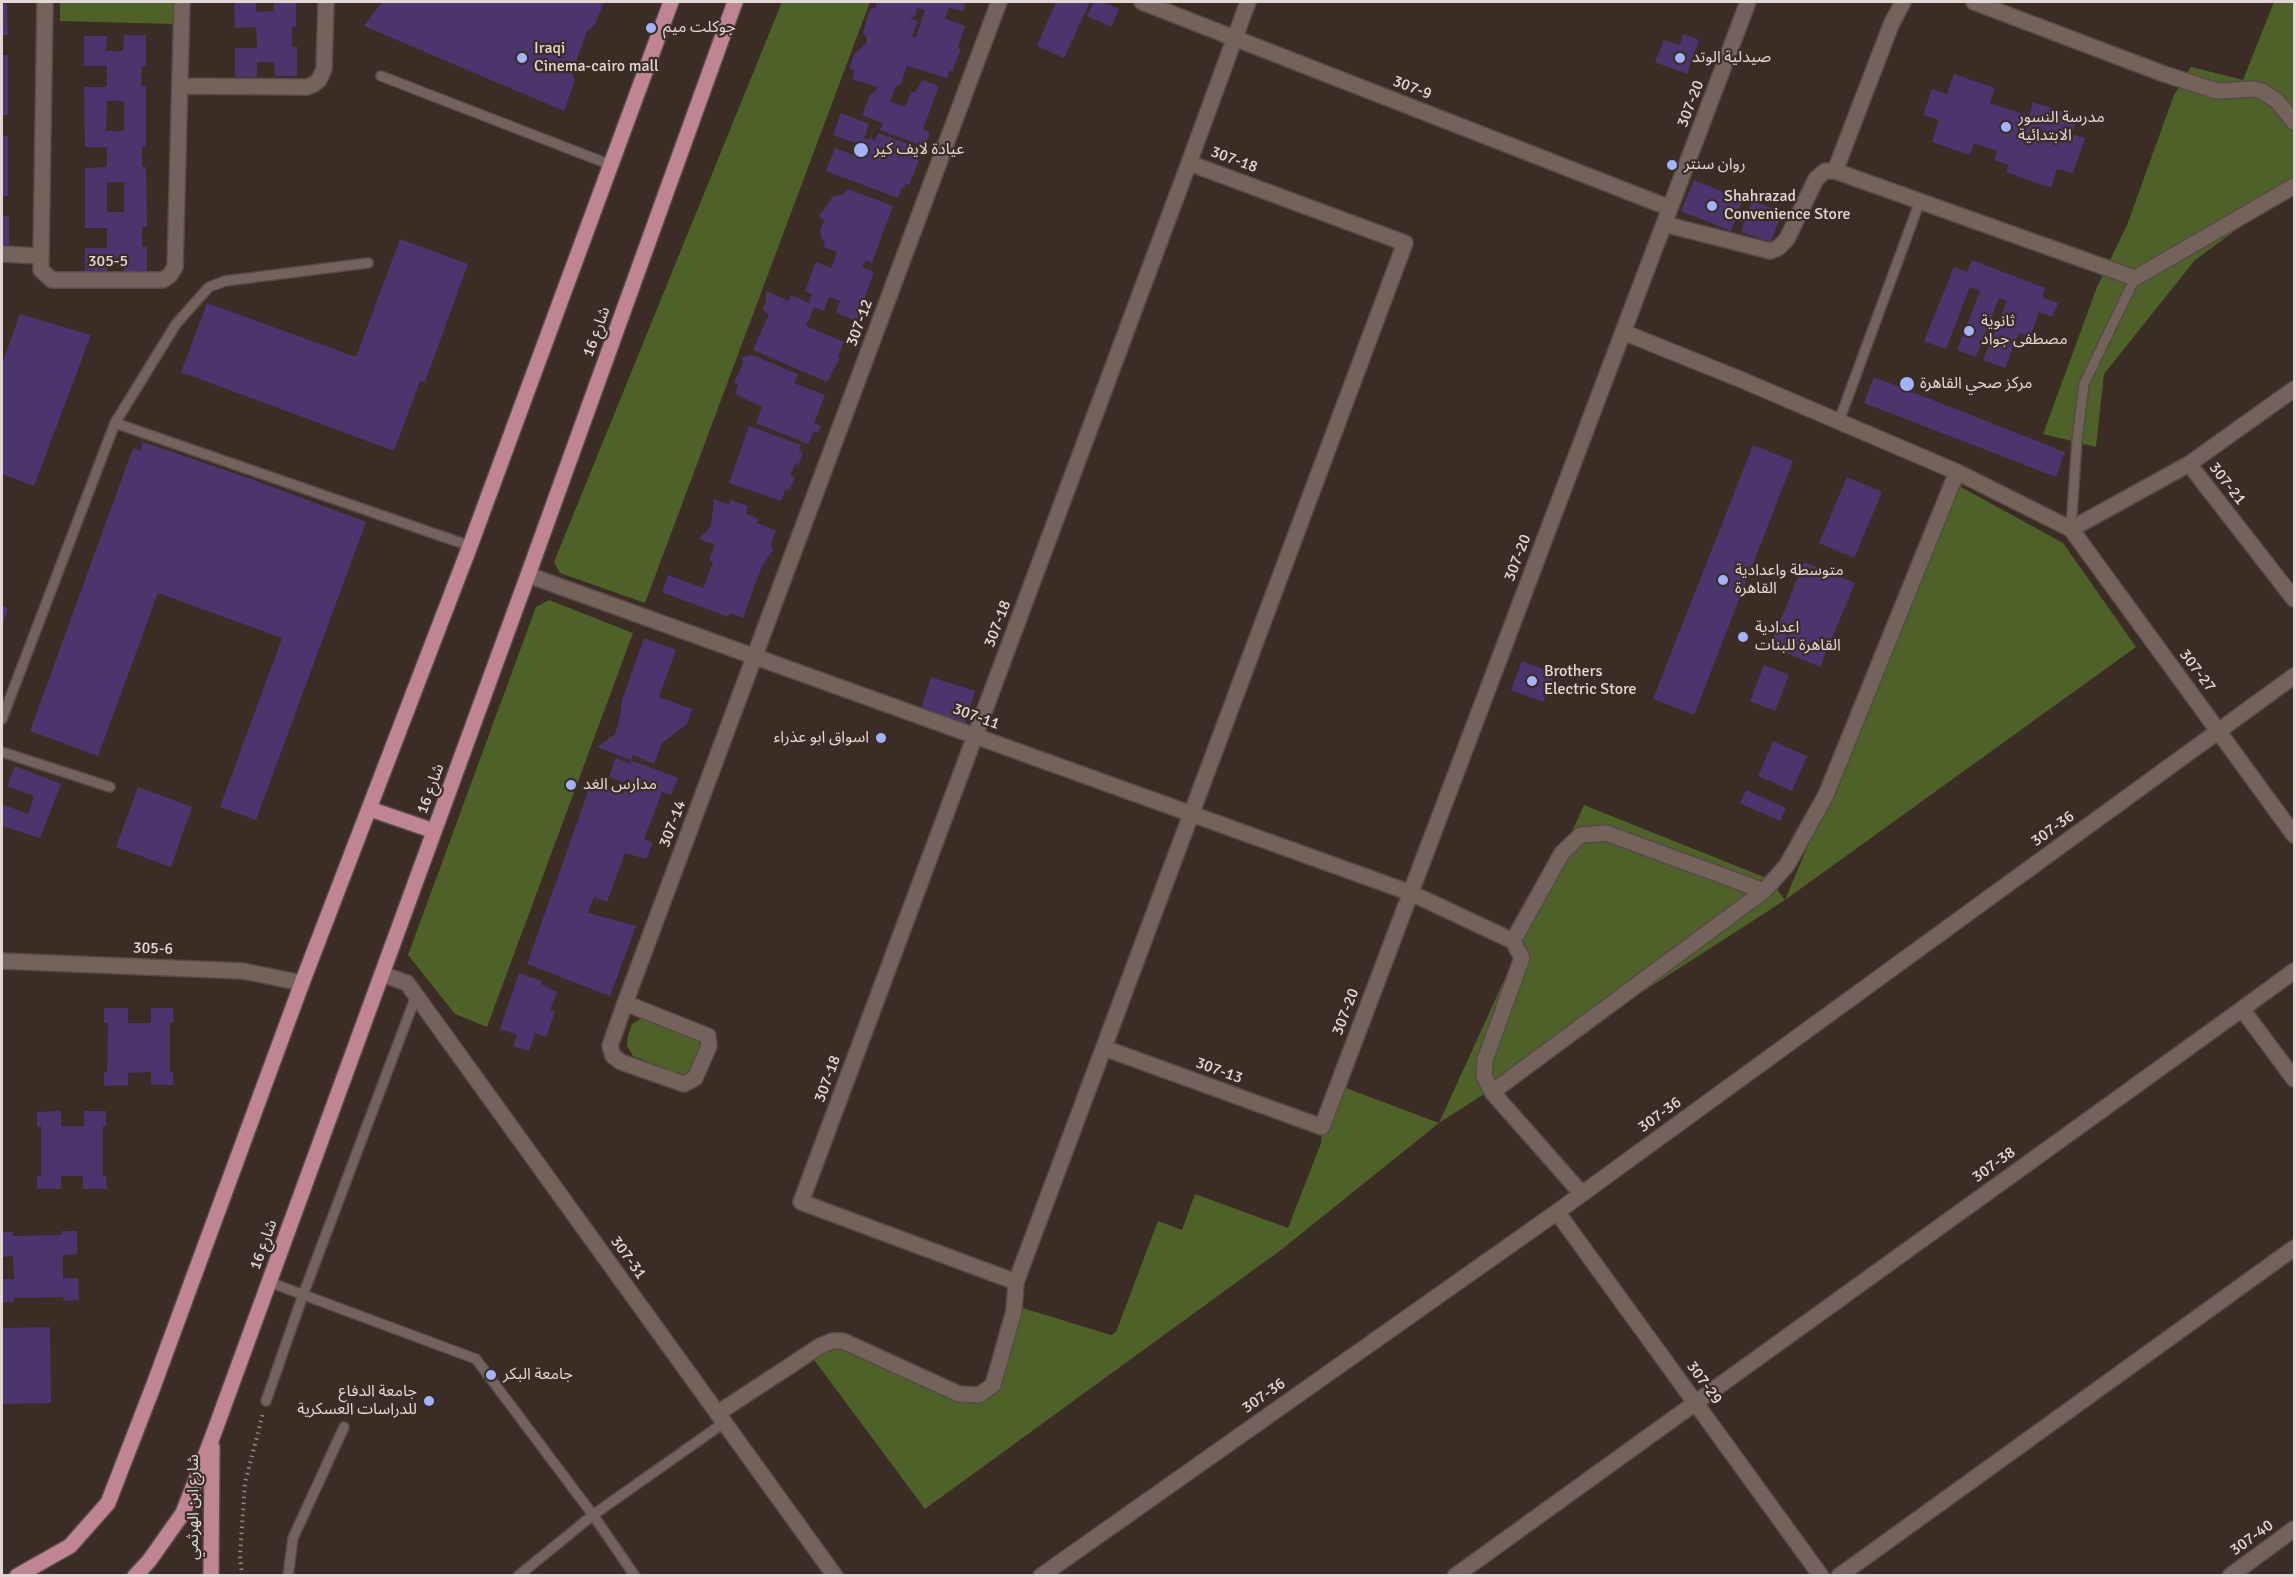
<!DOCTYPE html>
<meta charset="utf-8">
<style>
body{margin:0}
#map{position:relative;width:2296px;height:1577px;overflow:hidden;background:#3b2c26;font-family:Signika,sans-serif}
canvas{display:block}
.frame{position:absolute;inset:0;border:3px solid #e1d7d4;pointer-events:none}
</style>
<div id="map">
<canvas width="2296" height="1577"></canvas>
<div class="frame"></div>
</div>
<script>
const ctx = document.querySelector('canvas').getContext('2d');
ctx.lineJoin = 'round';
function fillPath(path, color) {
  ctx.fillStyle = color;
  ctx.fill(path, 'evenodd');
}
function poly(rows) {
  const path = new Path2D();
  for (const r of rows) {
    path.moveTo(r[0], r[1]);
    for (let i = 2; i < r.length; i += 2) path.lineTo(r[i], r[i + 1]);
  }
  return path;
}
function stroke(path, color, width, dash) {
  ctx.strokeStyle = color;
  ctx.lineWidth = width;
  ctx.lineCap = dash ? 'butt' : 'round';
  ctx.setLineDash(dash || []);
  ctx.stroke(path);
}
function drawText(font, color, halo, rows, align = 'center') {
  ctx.font = font + ' Signika,"Noto Sans Arabic",sans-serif';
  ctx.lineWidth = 4.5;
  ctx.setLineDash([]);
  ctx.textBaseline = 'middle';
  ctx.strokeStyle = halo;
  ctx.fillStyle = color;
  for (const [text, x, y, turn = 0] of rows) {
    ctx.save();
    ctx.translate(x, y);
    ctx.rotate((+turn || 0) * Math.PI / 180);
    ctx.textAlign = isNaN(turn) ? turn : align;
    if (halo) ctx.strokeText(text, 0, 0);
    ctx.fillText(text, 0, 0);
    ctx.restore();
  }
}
const green = poly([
 [60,2,173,2,173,24,60,21],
 [782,2,870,2,645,603,560,573,554,562],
 [2274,2,2294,2,2294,188,2195,260,2104,374,2096,447,2043,434,2097,287,2127,225,2174,95,2191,67,2243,80],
 [1959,486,2063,543,2136,647,1785,900,1439,1123,1281,1250,925,1509,809,1353,832,1341,959,1394,993,1385,1013,1305,1111,1335,1116,1332,1158,1221,1182,1230,1195,1194,1288,1228,1321,1143,1322,1127,1338,1085,1439,1123,1584,805,1769,879,1785,900],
 [549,600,633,633,487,1027,455,1014,408,955,536,607],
 [642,1018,697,1038,701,1047,692,1070,683,1075,678,1074,633,1056,627,1046,628,1036,632,1024]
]);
const building = poly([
 [234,2,256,2,256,12,274,11,274,2,296,2,296,26,292,27,292,47,297,46,297,76,275,76,274,62,257,62,257,77,235,77,235,48,257,48,256,27,235,28],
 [382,2,604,2,595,25,587,31,579,53,572,73,575,80,564,111,364,26],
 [877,2,909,2,914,3,915,2,966,2,963,11,949,8,945,18,965,26,958,48,961,49,952,72,950,70,947,78,907,66,900,85,897,85,890,101,905,107,911,92,915,92,923,80,939,86,923,129,930,132,925,147,880,130,883,123,862,115,870,94,875,92,877,87,852,79,855,71,850,69,850,66,854,54,866,44,867,37,863,33,870,9,875,8],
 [917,8,925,10,916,37,912,36,918,21,910,19,916,15],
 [1056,2,1090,2,1064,58,1037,46],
 [1094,2,1103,2,1119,9,1111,27,1087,16],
 [2,4,7,4,8,35,2,35],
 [1683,34,1699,40,1687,74,1655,62,1664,40,1680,45],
 [124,35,146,35,146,66,142,66,141,86,146,86,146,147,142,146,142,167,146,167,147,227,142,227,142,247,147,247,147,277,124,277,124,262,107,262,107,277,85,277,85,248,107,248,107,228,85,228,85,168,107,167,107,147,85,147,84,87,107,87,107,66,84,66,84,36,107,36,106,51,123,51],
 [107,101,124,101,124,131,106,131],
 [107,182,124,182,124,212,107,212],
 [2,55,8,55,8,115,2,115],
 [1954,74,1995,88,1990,103,2029,116,2033,102,2078,117,2072,134,2085,138,2073,173,2057,169,2051,188,2006,172,2009,165,1994,160,1997,151,1974,143,1970,155,1932,142,1939,120,1923,115,1932,89,1947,94],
 [841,113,869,124,864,138,870,140,871,134,874,142,878,133,920,148,917,158,919,160,909,185,906,184,905,188,902,187,898,198,826,171,835,148,854,155,858,144,833,135],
 [2,136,8,136,8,196,2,196],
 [1694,180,1743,200,1731,231,1681,211],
 [848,189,893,206,872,263,866,260,862,267,874,272,856,321,836,313,840,301,829,297,824,311,814,307,806,326,844,342,838,356,840,358,827,382,753,350,769,314,762,310,766,301,766,291,788,301,791,295,809,303,812,294,805,291,816,262,831,268,837,252,823,247,825,241,821,238,820,230,824,221,819,216,833,196,842,195],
 [1752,201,1782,212,1771,242,1741,232],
 [2,216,9,216,9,245,2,246],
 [400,239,468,264,425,382,420,381,394,451,181,372,207,303,356,357],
 [1972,260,2045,288,2042,297,2058,303,2052,317,2039,312,2030,337,2019,333,2005,368,1983,360,2007,301,1999,298,1976,357,1957,350,1980,291,1970,287,1946,349,1924,341,1954,267,1967,272],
 [20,314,91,335,34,486,2,474,2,364],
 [752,355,798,374,794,383,825,395,814,423,821,426,818,433,814,431,808,444,756,423,762,407,735,394,738,385,734,383,743,363,742,357],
 [1874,377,2065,452,2056,477,1864,403],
 [749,426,801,445,799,451,803,452,798,466,796,463,790,475,795,478,788,491,786,488,781,501,729,483],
 [143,442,257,481,366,522,256,820,220,807,282,638,158,593,98,756,30,731,133,448,140,451],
 [1753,445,1793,461,1694,715,1653,699],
 [1847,477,1882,492,1854,558,1819,543],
 [714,499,729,505,731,500,748,506,746,514,759,519,757,523,776,531,771,544,773,550,762,566,743,618,730,613,728,617,662,592,668,575,703,588,713,562,709,560,715,545,699,539,711,526],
 [1804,562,1855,583,1820,667,1770,646],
 [2,605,8,608,2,626],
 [644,638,676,650,659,697,692,709,687,724,662,743,654,764,633,755,631,760,597,747,615,734,620,717,622,700],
 [1522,661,1554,673,1543,702,1511,690],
 [1764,665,1789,675,1775,711,1750,701],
 [931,677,975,691,965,725,920,711],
 [1773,741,1807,756,1792,791,1758,776],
 [616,758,630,764,631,760,678,778,671,795,662,792,644,839,653,843,646,859,625,853,607,902,594,897,588,913,636,926,610,996,527,964,591,783,623,794,629,778,623,782,609,777],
 [15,766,61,784,40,838,2,826,2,804,28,814,34,796,7,786],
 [138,787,192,807,171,867,116,847],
 [1746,790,1786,808,1780,821,1740,803],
 [519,973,542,981,541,984,557,992,550,1010,555,1012,546,1037,535,1033,529,1051,513,1046,517,1035,500,1029],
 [104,1008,128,1008,128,1023,151,1023,151,1008,173,1008,174,1022,170,1023,170,1072,173,1072,173,1085,151,1085,151,1072,128,1073,128,1085,104,1086,104,1072,107,1073,108,1023,104,1023],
 [61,1111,61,1126,84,1126,84,1111,106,1111,106,1126,103,1126,103,1176,106,1176,107,1189,83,1189,83,1176,61,1176,61,1189,37,1189,37,1176,41,1176,41,1126,37,1126,37,1112],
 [62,1231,77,1231,77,1254,63,1255,63,1278,78,1278,79,1300,64,1301,63,1297,14,1298,14,1302,2,1302,2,1279,14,1279,13,1256,2,1257,2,1232,13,1232,13,1236,62,1235],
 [50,1327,51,1403,2,1404,3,1328]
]);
const path = poly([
 [242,1576,240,1556,245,1483,263,1413]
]);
const service = poly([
 [381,76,611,165],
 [1839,421,1920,201],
 [115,423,470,546],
 [2071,529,2077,440,2084,384,2135,278],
 [2,719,115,423,176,324,209,287,225,281,368,263],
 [2,752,110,787],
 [269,1282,476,1359,593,1515,635,1576],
 [266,1401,303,1295,416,996],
 [288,1576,293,1538,344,1427],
 [518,1576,593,1515,725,1422]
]);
const minor = poly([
 [45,2,41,256,41,270,52,280,163,280,170,275,175,267,182,2],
 [1142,2,1670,208],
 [1974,2,2164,74,2217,91,2254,89,2262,91,2277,101,2294,122],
 [180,86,307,87,314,84,319,80,324,69,326,2],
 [1189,163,1405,243,1016,1282,801,1202,1189,163],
 [1189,163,1248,2],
 [1835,171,1891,25,1903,2],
 [1664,224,1770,251,1778,248,1787,239,1816,179,1825,171,1835,171,2135,278,2294,186],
 [2,254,41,256],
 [1623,332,1742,380,1957,472,2071,529,2294,835],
 [2294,389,2189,464,2294,599],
 [2071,529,2189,464],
 [528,575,1411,893,1513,941,1522,958,1485,1060,1484,1076,1492,1092,1582,1194],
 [1513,941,1562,853,1581,835,1606,833,1764,891],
 [382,974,407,983,835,1576],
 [625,1003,708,1036,709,1046,695,1078,684,1084,621,1062,613,1056,610,1046,625,1003,999,2],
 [2242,1009,2294,971],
 [1104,1048,1322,1127,1748,2],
 [1492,1092,1764,891,1787,865,1826,795,1957,472],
 [1557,1212,1821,1576],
 [718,1413,820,1346,832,1341,843,1341,959,1394,979,1395,993,1385,1014,1311,1016,1282],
 [1041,1576,1557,1212,2294,676],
 [1455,1576,2242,1009,2294,1079],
 [1839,1576,2294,1248],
 [2230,1576,2294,1529]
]);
const tertiary = poly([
 [2,961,243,971,302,983]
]);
const primary = poly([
 [370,809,434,831],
 [17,1576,70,1546,108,1503,153,1387,302,983,470,546,671,2],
 [135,1576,149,1561,183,1513,212,1438,528,575,735,2],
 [211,1576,212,1447]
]);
const markers = [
 [651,28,6,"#a2b2fd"],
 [522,58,6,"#a2b2fd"],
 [1680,58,6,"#a2b2fd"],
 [2006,127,6,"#a2b2fd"],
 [861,150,8,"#a2b2fd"],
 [1672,165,6,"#a2b2fd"],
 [1712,206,6,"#a2b2fd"],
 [1969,331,6,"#a2b2fd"],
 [1907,384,8,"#a2b2fd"],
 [1723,580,6,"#a2b2fd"],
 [1743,637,6,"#a2b2fd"],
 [1532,681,6,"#a2b2fd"],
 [881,738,6,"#a2b2fd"],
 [571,785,6,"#a2b2fd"],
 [491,1375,6,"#a2b2fd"],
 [429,1401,6,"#a2b2fd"]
];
const poiNames = [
 ["جوكلت ميم",663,28],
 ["Iraqi",534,49],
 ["Cinema-cairo mall",534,67],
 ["صيدلية الوتد",1692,58],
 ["مدرسة النسور",2018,118],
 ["الابتدائية",2018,136],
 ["عيادة لايف كير",874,150],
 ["روان سنتر",1684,165],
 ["Shahrazad",1724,197],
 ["Convenience Store",1724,215],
 ["ثانوية",1981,322],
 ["مصطفى جواد",1981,340],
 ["مركز صحي القاهرة",1920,384],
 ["متوسطة واعدادية",1735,571],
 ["القاهرة",1735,589],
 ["اعدادية",1755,628],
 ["القاهرة للبنات",1755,646],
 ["Brothers",1544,672],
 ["Electric Store",1544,690],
 ["اسواق ابو عذراء",869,738,"right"],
 ["مدارس الغد",583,785],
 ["جامعة البكر",503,1375],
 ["جامعة الدفاع",417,1392,"right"],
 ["للدراسات العسكرية",417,1410,"right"]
];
const streetNames = [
 ["307-9",1412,88,21],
 ["307-20",1691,104,-69],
 ["307-18",1234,160,20],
 ["305-5",108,262],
 ["307-12",860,323,-70],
 ["شارع 16",597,332,-70],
 ["307-21",2227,484,52],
 ["307-20",1518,558,-69],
 ["307-18",998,624,-69],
 ["307-27",2197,671,53],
 ["307-11",976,717,20],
 ["شارع 16",431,789,-70],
 ["307-14",673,824,-69],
 ["307-36",2053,829,-36],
 ["305-6",153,949,2],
 ["307-20",1346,1012,-69],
 ["307-13",1219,1071,20],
 ["307-18",828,1079,-70],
 ["307-36",1660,1115,-36],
 ["307-38",1994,1165,-36],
 ["شارع 16",264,1245,-70],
 ["307-31",628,1258,54],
 ["307-29",1704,1383,54],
 ["307-36",1264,1396,-35],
 ["شارع ابن الهرثمي",194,1507,-90],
 ["307-40",2252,1538,-36]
];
fillPath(green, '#4d6128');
fillPath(building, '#4a356c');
stroke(service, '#574b46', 12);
stroke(minor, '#574b46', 18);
stroke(tertiary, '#574b46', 18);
stroke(primary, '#574b46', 18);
stroke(path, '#958984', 4, [1.5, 4.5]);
stroke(service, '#74635c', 9);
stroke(minor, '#74635c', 15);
stroke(tertiary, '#74635c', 15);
stroke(primary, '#c08592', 15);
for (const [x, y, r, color] of markers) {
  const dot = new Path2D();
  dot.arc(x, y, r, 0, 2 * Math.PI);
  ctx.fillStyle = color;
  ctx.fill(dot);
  stroke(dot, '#3b2c26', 2);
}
drawText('16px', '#e1d7d4', '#3b2c26', poiNames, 'left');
drawText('16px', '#e1d7d4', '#3b2c26', streetNames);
</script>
